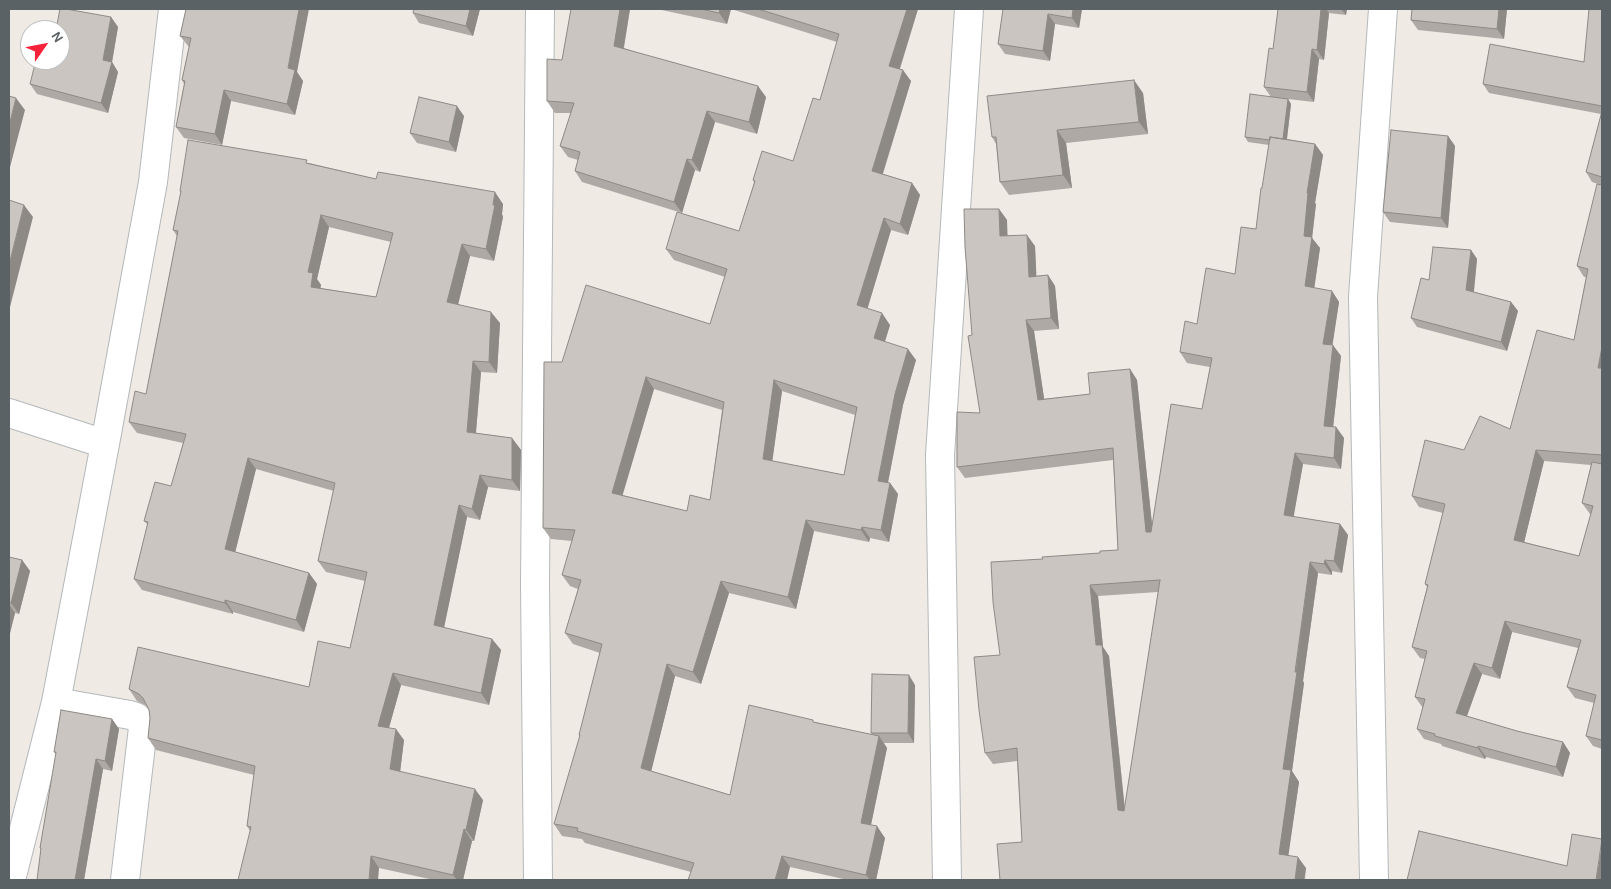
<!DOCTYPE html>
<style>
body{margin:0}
#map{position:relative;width:1611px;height:889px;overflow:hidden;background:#efeae3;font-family:Karla,sans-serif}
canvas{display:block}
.frame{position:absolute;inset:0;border:10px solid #5b6265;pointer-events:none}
.north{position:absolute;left:20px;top:20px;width:50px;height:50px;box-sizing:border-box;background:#fff;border:1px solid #bdc0c1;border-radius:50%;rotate:57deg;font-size:14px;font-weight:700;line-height:20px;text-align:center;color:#5b6265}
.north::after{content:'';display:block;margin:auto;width:18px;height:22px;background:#f7213a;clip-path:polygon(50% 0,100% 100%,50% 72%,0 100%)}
</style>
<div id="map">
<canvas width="1611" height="889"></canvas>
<div class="frame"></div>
<div class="north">N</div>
</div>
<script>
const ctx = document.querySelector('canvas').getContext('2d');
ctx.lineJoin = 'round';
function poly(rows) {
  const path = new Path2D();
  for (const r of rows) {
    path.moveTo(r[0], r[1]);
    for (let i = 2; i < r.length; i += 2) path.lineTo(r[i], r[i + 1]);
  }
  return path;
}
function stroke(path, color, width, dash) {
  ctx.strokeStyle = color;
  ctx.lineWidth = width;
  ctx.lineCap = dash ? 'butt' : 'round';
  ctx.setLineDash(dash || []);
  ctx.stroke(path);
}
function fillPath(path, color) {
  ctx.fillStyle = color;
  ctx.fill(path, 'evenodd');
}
const minor = poly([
 [9,413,105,444,56,702,11,880],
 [105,444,153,182,173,9],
 [56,702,130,715,136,717,140,721,143,728,125,880],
 [538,880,535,583,540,9],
 [947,880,940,455,969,9],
 [1374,880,1363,297,1383,9]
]);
const wall = poly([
 [186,9,297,72,303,81,295,115,231,101,222,145,184,138,176,127,184,84,182,80,189,47,180,36],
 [480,9,473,36,419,23,413,13],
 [571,9,630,9,624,48,766,97,757,134,715,122,700,172,695,170,682,213,582,182,575,171,578,160,568,157,560,146,571,113,555,113,547,101,562,60],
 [657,9,918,9,900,69,911,81,883,174,912,183,920,195,908,235,891,230,867,309,890,325,885,342,916,360,903,405,888,483,890,483,898,494,889,542,870,538,869,542,814,531,796,609,729,593,701,684,675,676,651,771,730,795,815,722,873,735,871,733,915,685,914,743,884,743,887,748,871,825,885,838,876,880,848,880,790,867,691,872,585,843,582,839,562,836,554,824,580,736,579,735,600,653,573,644,565,633,578,589,570,586,562,575,572,541,551,539,543,528,562,362,710,324,725,277,674,260,666,249,739,231,754,183,753,180,793,161,820,100,837,42,731,9,727,24],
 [654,389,722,410,710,500,687,511,622,495],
 [782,391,855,415,844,475,772,461],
 [1003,9,1082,9,1079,28,1055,24,1050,61,1005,54,998,44],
 [1278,9,1347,9,1346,15,1329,13,1324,60,1319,59,1314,102,1288,99,1291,104,1287,139,1315,144,1323,155,1315,203,1316,204,1312,238,1320,248,1314,288,1332,291,1339,302,1332,345,1341,356,1333,427,1336,427,1344,438,1341,469,1303,464,1293,517,1340,524,1348,535,1342,573,1332,571,1332,575,1318,573,1303,681,1304,683,1292,771,1299,782,1288,855,1306,868,1305,880,1000,880,1022,842,1017,761,993,764,985,753,1000,655,1043,559,1100,553,1118,550,1113,460,965,478,957,467,980,413,999,209,1007,220,1007,235,1035,246,1036,276,1048,275,1055,286,1059,329,1034,331,1044,399,1090,394,1130,369,1137,380,1152,525,1202,409,1210,367,1187,363,1180,352,1197,324,1235,274,1256,229,1269,145,1248,142,1245,137,1271,97,1264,87,1273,49],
 [1158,592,1125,809,1109,656,1103,647,1098,596],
 [1412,9,1507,9,1504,39,1418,30,1411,20],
 [1602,9,1602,185,1592,182,1586,172,1601,114,1489,93,1483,84,1584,62],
 [111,17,118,27,112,62,118,72,108,113,37,94,30,84],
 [1143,93,1148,134,1066,143,1072,188,1009,195,1000,182,996,144,992,137],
 [464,116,456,152,417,143,410,133],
 [1448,136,1455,146,1448,228,1390,222,1383,212],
 [309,163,376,179,503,204,502,214,503,217,494,261,470,256,458,304,500,323,497,373,481,372,476,433,512,438,521,450,520,491,488,487,480,520,467,517,444,628,492,639,501,650,489,705,401,685,389,728,404,740,400,771,483,800,474,841,472,841,463,880,434,880,379,868,250,831,247,826,254,775,156,750,148,738,150,718,149,710,147,706,137,701,129,689,309,687,350,648,365,581,326,572,318,561,334,491,256,469,235,552,309,573,317,584,304,632,233,612,233,614,142,590,134,579,148,525,144,521,171,486,183,443,137,433,129,422,146,394,177,236,173,230,181,193,180,191],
 [329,227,391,242,376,297,320,288,321,285,317,279],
 [1602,185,1602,749,1593,746,1586,736,1594,703,1575,698,1567,687,1578,648,1512,632,1500,679,1482,674,1467,716,1517,731,1563,742,1570,753,1563,777,1486,757,1485,759,1442,746,1441,744,1424,739,1417,729,1423,708,1415,697,1425,659,1420,658,1412,647,1427,587,1425,584,1443,513,1419,507,1412,496,1464,450,1510,429,1574,340,1586,277,1584,277,1577,266],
 [1544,461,1591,465,1582,503,1590,514,1591,514,1579,556,1524,542],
 [1471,250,1477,259,1474,292,1511,302,1518,311,1507,351,1417,327,1411,318,1429,280],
 [9,557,22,560,30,571,19,614,15,613,9,637],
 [112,719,119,729,112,771,103,769,84,880,37,880,41,850,40,848,56,754,54,752]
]);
const shadedWall = poly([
 [299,9,309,9,297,72,303,81,295,115,287,104,288,68],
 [470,9,480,9,473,36,466,26],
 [620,9,630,9,622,57,614,46],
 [720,9,731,9,727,24,719,13],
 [907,9,918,9,897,77,889,66],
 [1073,9,1082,9,1079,28,1072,18],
 [1321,9,1326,9,1329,13,1324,60,1317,50],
 [1341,9,1347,9,1346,15],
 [1499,9,1507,9,1504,39,1497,29],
 [1048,14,1055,24,1050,61,1043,51],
 [111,17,118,27,112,62,118,72,108,113,101,103,103,60],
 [1312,49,1319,59,1314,102,1307,92],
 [903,70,911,81,880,182,872,171],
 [1134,80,1143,93,1148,134,1139,122],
 [758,86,766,97,757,134,749,122],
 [224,90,231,101,222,145,215,134],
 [16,98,25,110,9,171,9,126],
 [1288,99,1291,104,1286,146,1282,141],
 [457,106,464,116,456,152,449,142],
 [707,111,715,122,700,172,692,160],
 [1057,130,1066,143,1072,188,1063,175],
 [1448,136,1455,146,1448,228,1441,218],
 [1315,144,1323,155,1315,203,1316,204,1312,238,1320,248,1313,297,1305,286,1304,236,1307,193],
 [687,159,695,170,682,213,674,202],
 [912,183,920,195,908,235,900,224],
 [495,192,503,204,502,214,503,217,494,261,486,249],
 [24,205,33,217,9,311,9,265],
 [999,209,1007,220,1008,247,1000,236],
 [321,215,329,227,317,279,321,285,319,298,311,287,308,272],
 [884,218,891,230,865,317,857,305],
 [1027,235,1035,246,1037,288,1029,277],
 [462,244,470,256,456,313,447,302],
 [1471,250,1477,259,1473,299,1466,290],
 [1048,275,1055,286,1059,329,1051,318],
 [1332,291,1339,302,1331,355,1323,344],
 [1511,302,1518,311,1507,351,1501,342],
 [491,312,500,323,497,373,489,362],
 [882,313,890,325,882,350,874,338],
 [1026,320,1034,331,1046,411,1038,400],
 [1333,345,1341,356,1332,437,1324,426],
 [1602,347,1602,374,1598,368],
 [908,349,916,360,903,405,886,492,878,481,895,394],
 [473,361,481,372,475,443,467,432],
 [1130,369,1137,380,1154,543,1146,532],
 [646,377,654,389,620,504,612,493],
 [774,380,782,391,771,471,763,459],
 [1336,427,1344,438,1341,469,1334,458],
 [512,438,521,450,520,491,512,480],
 [1536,450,1544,461,1522,551,1514,540],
 [1295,453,1303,464,1292,526,1284,515],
 [248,458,256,469,233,561,225,549],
 [480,475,488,487,480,520,472,509],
 [890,483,898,494,889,542,881,530],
 [459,505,467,517,442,637,434,625],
 [806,520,814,531,796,609,788,597],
 [1340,524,1348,535,1342,573,1334,561],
 [862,527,870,538,869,542,861,530],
 [22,560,30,571,19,614,11,603],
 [1325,560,1332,571,1332,575,1324,564],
 [1310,562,1318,573,1303,681,1304,683,1292,771,1299,782,1287,865,1279,854,1283,769],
 [309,573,317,584,304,632,296,620],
 [721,581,729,593,701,684,693,672],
 [1090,585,1098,596,1103,647,1109,656,1126,822,1118,810,1096,645],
 [225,600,233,612,233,614,225,603],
 [9,604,15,613,9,637],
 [1505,621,1512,632,1500,679,1492,668],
 [492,639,501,650,489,705,481,693],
 [1474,663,1482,674,1464,724,1456,713],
 [667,664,675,676,649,780,641,768],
 [393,673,401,685,386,738,378,726],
 [909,675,915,685,914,743,908,733],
 [112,719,119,729,112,771,105,761],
 [396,729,404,740,399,781,390,769],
 [879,736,887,748,869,834,861,823],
 [1563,742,1570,753,1563,777,1556,767],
 [1478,746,1486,757,1485,759,1478,748],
 [96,759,103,769,84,880,75,880],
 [475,789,483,800,474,841,466,830],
 [877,826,885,838,876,880,870,880,866,875],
 [464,829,472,841,463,880,457,880,453,875],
 [1602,843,1602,880,1596,880],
 [371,856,379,868,378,880,369,880],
 [782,856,790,867,787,880,775,880],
 [1298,857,1306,868,1304,880,1295,880]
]);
const building = poly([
 [60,9,66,9,111,17,103,60,112,62,101,103,30,84,36,60,60,60,60,30,56,30,60,9],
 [186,9,299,9,288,68,295,70,287,104,224,90,215,134,176,127,185,81,182,80,191,38,180,36,186,9],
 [414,9,470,9,466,26,413,13,414,9],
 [571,9,620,9,614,46,758,86,749,122,707,111,692,160,687,159,674,202,575,171,580,152,560,146,574,103,547,101,547,59,562,60,571,9],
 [701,9,720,9,719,13,701,9],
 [758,9,907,9,889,66,903,70,872,171,912,183,900,224,884,218,857,305,882,313,874,338,908,349,895,394,878,481,890,483,881,530,862,527,861,530,806,520,788,597,721,581,693,672,667,664,641,768,730,795,749,705,813,720,813,722,879,736,861,823,877,826,866,875,782,856,775,880,688,880,694,863,577,831,578,828,554,824,580,735,579,735,602,644,565,633,581,580,562,575,575,530,543,528,544,362,562,362,586,285,710,324,727,269,666,249,677,212,739,231,755,181,753,180,762,151,793,161,813,98,820,100,839,34,758,9],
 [646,377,724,402,710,500,690,495,687,511,612,493,646,377],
 [774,380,857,407,844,475,763,459,774,380],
 [1003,9,1073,9,1072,18,1048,14,1043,51,998,44,1003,9],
 [1278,9,1321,9,1317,50,1312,49,1307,92,1264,87,1269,48,1273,49,1278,9],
 [1412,9,1499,9,1497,29,1411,20,1412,9],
 [1589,9,1602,9,1602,106,1483,84,1490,44,1584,62,1589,9],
 [1134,80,1139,122,1057,130,1063,175,1000,182,996,137,992,137,987,96,1134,80],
 [1250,94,1288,99,1283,139,1270,137,1270,140,1245,137,1250,94],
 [9,96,16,98,9,126,9,96],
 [419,97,457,106,449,142,410,133,419,97],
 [1602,111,1602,177,1586,172,1602,111],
 [1391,130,1448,136,1441,218,1383,212,1391,130],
 [1270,137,1315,144,1307,193,1308,193,1304,236,1312,237,1305,286,1332,291,1323,344,1333,345,1324,426,1336,427,1334,458,1295,453,1284,515,1340,524,1334,561,1325,560,1324,564,1310,562,1295,672,1297,672,1283,769,1291,770,1279,854,1298,857,1295,880,1000,880,997,844,1022,842,1017,748,985,753,979,710,974,657,1000,655,993,602,991,562,1043,559,1042,557,1100,553,1100,551,1118,550,1113,448,957,467,957,412,980,413,968,336,972,335,965,247,964,209,999,209,1000,236,1027,235,1029,277,1048,275,1051,318,1026,320,1038,400,1090,394,1088,373,1130,369,1146,532,1151,532,1171,404,1202,409,1212,358,1180,352,1185,321,1197,324,1206,268,1235,274,1241,227,1256,229,1261,188,1262,188,1270,137],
 [1160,580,1124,811,1118,810,1102,645,1096,645,1090,585,1160,580],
 [188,140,307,160,306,163,376,179,378,172,495,192,493,205,495,205,486,249,462,244,447,302,491,312,489,362,473,361,467,432,512,438,512,480,480,475,472,509,459,505,434,625,492,639,481,693,393,673,378,726,396,729,390,769,475,789,466,830,464,829,453,875,371,856,369,880,238,880,251,827,247,826,255,766,148,738,150,718,149,710,143,698,139,694,129,689,138,647,309,687,318,641,350,648,367,572,318,561,335,483,248,458,225,549,309,573,296,620,225,600,225,603,134,579,148,522,144,521,155,482,171,486,186,434,129,422,135,391,146,394,178,231,173,230,181,191,180,191,188,140],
 [321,215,393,233,376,297,311,287,313,273,308,272,321,215],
 [1597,184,1602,185,1602,347,1598,368,1602,368,1602,455,1536,450,1514,540,1579,556,1593,506,1582,503,1592,462,1602,464,1602,740,1586,736,1596,695,1567,687,1581,640,1505,621,1492,668,1474,663,1456,713,1517,731,1563,742,1556,767,1478,746,1478,748,1435,736,1435,734,1417,729,1425,699,1415,697,1427,651,1412,647,1428,585,1425,584,1445,504,1412,496,1425,440,1464,450,1480,416,1510,429,1537,330,1574,340,1588,269,1577,266,1597,184],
 [9,200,24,205,9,265,9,200],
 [1433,247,1471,250,1466,290,1511,302,1501,342,1411,318,1421,278,1429,280,1433,247],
 [9,557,22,560,11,603,9,602,9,557],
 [872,674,909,675,908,733,871,733,872,674],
 [61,710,112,719,105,761,96,759,75,880,37,880,41,848,40,848,56,752,54,752,61,710],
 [1419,831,1567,866,1572,834,1602,839,1596,880,1407,880,1419,831]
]);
stroke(minor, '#b4b8bc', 30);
stroke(minor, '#fff', 28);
fillPath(wall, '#aea9a5');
fillPath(shadedWall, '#8d8a86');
fillPath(building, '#cac5c0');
stroke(building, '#8d8a86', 1);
</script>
